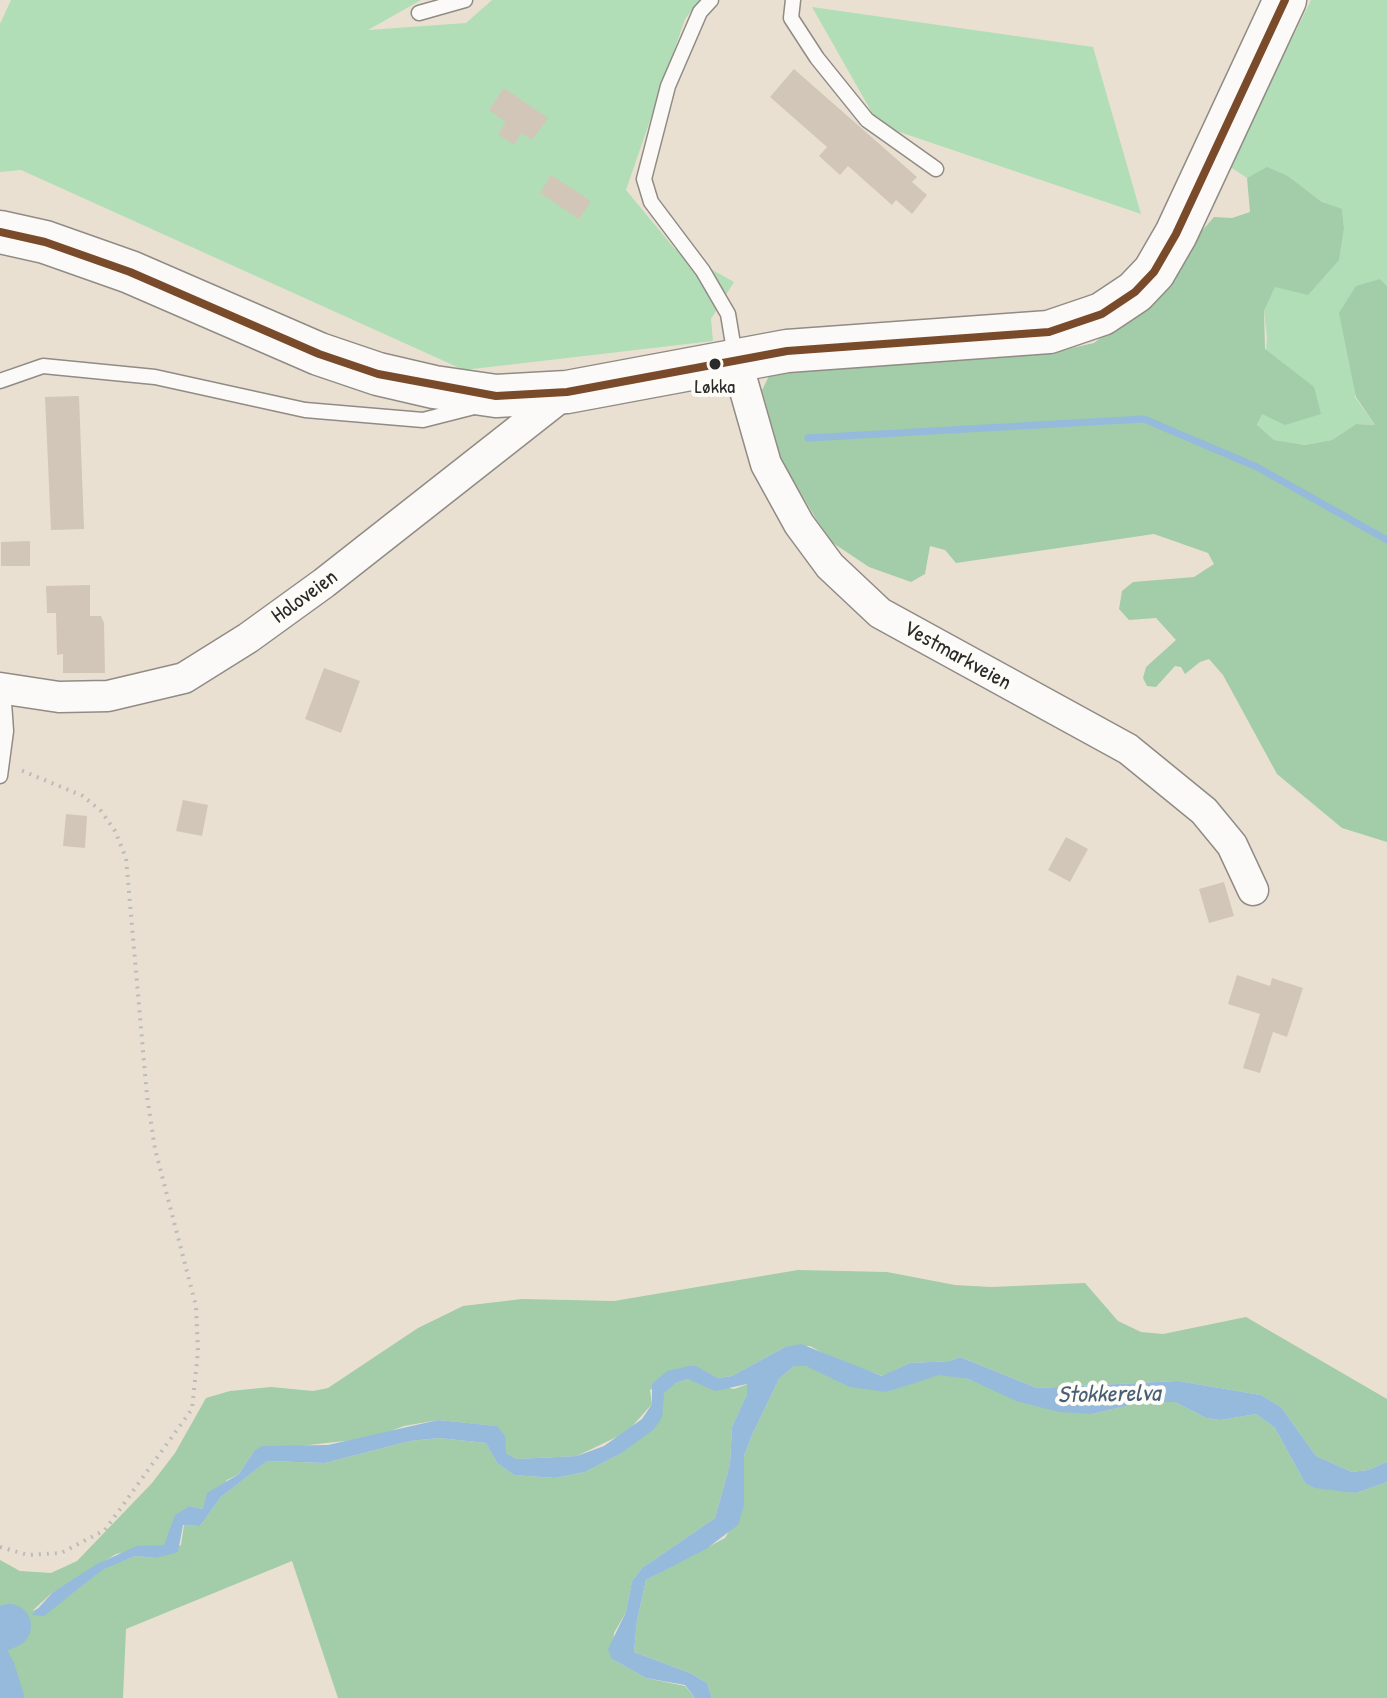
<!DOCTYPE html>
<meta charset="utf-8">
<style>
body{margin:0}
canvas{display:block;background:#e9e0d2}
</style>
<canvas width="1387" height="1698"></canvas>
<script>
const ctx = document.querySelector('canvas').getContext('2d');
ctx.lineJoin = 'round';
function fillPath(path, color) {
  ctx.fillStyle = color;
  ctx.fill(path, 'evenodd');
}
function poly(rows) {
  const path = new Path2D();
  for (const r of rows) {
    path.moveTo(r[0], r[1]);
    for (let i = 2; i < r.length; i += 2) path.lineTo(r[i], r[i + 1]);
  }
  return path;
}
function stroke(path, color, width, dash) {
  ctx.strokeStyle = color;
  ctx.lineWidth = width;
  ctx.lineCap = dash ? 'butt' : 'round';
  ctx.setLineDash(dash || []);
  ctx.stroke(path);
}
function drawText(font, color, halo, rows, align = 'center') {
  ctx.font = font + ' "Patrick Hand",sans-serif';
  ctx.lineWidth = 8;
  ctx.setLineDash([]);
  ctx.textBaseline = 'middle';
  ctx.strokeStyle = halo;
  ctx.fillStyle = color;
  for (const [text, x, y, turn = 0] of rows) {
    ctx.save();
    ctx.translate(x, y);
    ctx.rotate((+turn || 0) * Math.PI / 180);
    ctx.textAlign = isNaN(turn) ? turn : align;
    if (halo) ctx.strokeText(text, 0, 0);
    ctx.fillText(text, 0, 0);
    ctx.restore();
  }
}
const green = poly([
 [11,0,421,0,368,30,466,23,492,0,700,0,685,19,626,190,675,249,734,282,711,319,713,341,464,370,21,170,0,172,0,24],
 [1311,0,1387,0,1387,286,1380,279,1355,397,1375,425,1356,424,1332,440,1305,445,1274,440,1257,426,1261,413,1267,338,1264,311,1275,286,1344,228,1342,210,1322,202,1288,176,1267,168,1247,178,1229,166],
 [812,7,1093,47,1141,214,879,125]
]);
const forest = poly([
 [1267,167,1288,176,1322,202,1342,209,1344,228,1339,260,1308,295,1275,287,1264,311,1265,349,1314,387,1321,414,1285,425,1262,414,1257,425,1274,440,1305,445,1332,440,1356,424,1375,425,1356,397,1339,313,1356,286,1380,279,1387,286,1387,842,1342,828,1277,774,1223,675,1209,659,1200,662,1185,674,1181,667,1175,666,1156,687,1147,686,1143,678,1146,667,1176,640,1156,618,1129,620,1119,609,1122,591,1133,582,1194,577,1214,564,1208,553,1154,534,956,563,945,550,930,546,925,574,911,582,869,567,833,543,816,519,782,461,762,390,769,376,809,366,1041,355,1094,343,1171,283,1200,233,1214,217,1232,218,1250,212,1247,178],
 [798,1270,887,1272,955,1285,991,1287,1085,1283,1118,1321,1141,1332,1163,1334,1246,1317,1387,1399,1387,1462,1368,1470,1352,1472,1316,1456,1281,1407,1261,1395,1178,1381,1037,1388,960,1357,950,1361,910,1363,883,1376,834,1359,810,1346,785,1347,732,1376,718,1378,693,1365,650,1390,652,1404,627,1432,577,1456,517,1459,506,1453,496,1426,438,1420,404,1426,372,1438,254,1451,239,1474,227,1480,203,1509,190,1506,164,1545,116,1554,53,1592,32,1611,69,1596,101,1570,135,1556,156,1558,181,1545,184,1525,200,1526,221,1497,267,1461,325,1463,410,1441,439,1438,486,1443,497,1463,514,1475,555,1478,585,1472,620,1454,668,1388,676,1383,688,1379,734,1389,748,1384,747,1394,732,1427,730,1464,715,1518,642,1568,632,1581,626,1612,614,1633,612,1659,646,1678,685,1686,695,1698,338,1698,292,1561,126,1629,123,1698,25,1698,0,1637,0,1560,20,1571,51,1573,77,1561,152,1483,175,1453,206,1398,230,1391,271,1387,313,1391,328,1388,418,1328,463,1306,522,1299,614,1301],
 [794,1366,806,1366,887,1392,939,1374,969,1379,1092,1414,1141,1402,1175,1402,1206,1418,1221,1420,1256,1414,1275,1428,1305,1483,1356,1493,1387,1482,1387,1698,712,1698,707,1683,690,1673,634,1652,637,1620,646,1580,725,1538,744,1505,744,1456,752,1435,779,1379]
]);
const water = poly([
 [801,1344,882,1376,910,1363,950,1361,960,1357,1037,1388,1178,1381,1261,1395,1281,1407,1316,1456,1352,1472,1368,1470,1387,1462,1387,1482,1356,1493,1315,1488,1305,1483,1275,1428,1256,1414,1221,1420,1206,1418,1175,1402,1142,1402,1092,1414,1059,1412,1016,1401,969,1379,939,1375,887,1392,850,1387,806,1366,794,1366,779,1379,752,1435,744,1456,744,1505,738,1525,706,1549,646,1580,637,1620,634,1652,690,1673,707,1683,712,1698,695,1698,685,1685,646,1678,612,1659,608,1649,626,1612,632,1581,642,1568,715,1518,730,1464,732,1427,747,1394,747,1384,715,1391,688,1379,676,1383,664,1393,662,1418,653,1430,620,1454,585,1472,555,1478,514,1475,497,1463,486,1443,439,1438,410,1441,325,1463,267,1461,221,1497,200,1526,183,1525,178,1552,156,1558,135,1556,102,1570,44,1616,32,1615,53,1592,97,1564,137,1546,164,1545,175,1515,190,1506,203,1509,207,1493,239,1474,254,1451,262,1446,328,1445,438,1420,497,1426,505,1436,506,1453,517,1459,577,1456,604,1446,642,1419,652,1404,652,1384,667,1371,694,1365,718,1378,732,1376,785,1347],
 [0,1637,14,1663,25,1698,0,1698]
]);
const stream = poly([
 [808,438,1144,419,1257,467,1387,540]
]);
const river = poly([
 [0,1630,9,1626]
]);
const building = poly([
 [794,69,917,177,912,182,927,195,912,214,896,200,892,205,848,166,840,175,819,156,827,147,770,97],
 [504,88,548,118,532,140,522,133,514,145,498,134,506,122,489,110],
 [551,175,591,201,579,219,540,193],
 [79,396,84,529,51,530,45,397],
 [30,541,30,566,1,566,1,542],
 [90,585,90,616,101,616,104,623,105,673,63,673,63,654,57,655,56,613,47,613,46,586],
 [324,668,360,681,341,733,305,719],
 [183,800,208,805,202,836,176,831],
 [66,814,87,816,85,848,63,846],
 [1066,837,1088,849,1070,882,1048,870],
 [1224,882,1234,916,1209,923,1199,889],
 [1237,975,1270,986,1272,978,1303,988,1287,1037,1273,1032,1260,1073,1243,1068,1260,1014,1228,1004]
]);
const path = poly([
 [0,1547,28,1555,61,1553,105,1530,192,1409,198,1351,196,1306,155,1149,147,1096,126,858,115,831,101,811,83,796,18,769]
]);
const lane = poly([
 [711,0,700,12,668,86,644,179,651,202,703,271,728,314,735,356],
 [793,0,791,18,817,58,867,120,936,169],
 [419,13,465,0],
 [0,381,43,366,155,377,305,410,423,420,478,406],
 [0,776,6,731,3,688]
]);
const street = poly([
 [736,359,766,464,799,524,830,566,880,613,1128,749,1204,811,1232,845,1253,890],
 [0,688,59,697,108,696,184,678,248,638,324,583,567,392]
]);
const secondary = poly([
 [0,232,45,242,130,272,319,354,378,374,434,387,496,396,567,392,787,351,1049,332,1102,314,1135,292,1154,272,1176,234,1285,0]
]);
const bus1 = poly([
 [0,232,45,242,130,272,319,354,378,374,496,396,567,392,787,351,1049,332,1102,314,1135,292,1154,272,1176,234,1285,0]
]);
const markers = [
 [715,364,7,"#2b2b2b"]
];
const busNames = [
 ["Løkka",715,388]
];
const streetNames = [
 ["Holoveien",305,597,-36],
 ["Vestmarkveien",957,656,29]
];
const waterNames = [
 ["Stokkerelva",1109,1395,-1]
];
fillPath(green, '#b1deb7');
fillPath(forest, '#a3cca9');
fillPath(water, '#95badc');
stroke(stream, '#95badc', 7);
stroke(river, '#95badc', 44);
fillPath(building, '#d2c6b8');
stroke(lane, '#908b84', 17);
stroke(street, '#908b84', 33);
stroke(secondary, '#908b84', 45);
stroke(path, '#bdbbb9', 4, [2, 6]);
stroke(lane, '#fcfaf8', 14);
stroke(street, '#fcfaf8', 30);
stroke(secondary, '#fcfaf8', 42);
stroke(bus1, '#7a4b2a', 8);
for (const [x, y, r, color] of markers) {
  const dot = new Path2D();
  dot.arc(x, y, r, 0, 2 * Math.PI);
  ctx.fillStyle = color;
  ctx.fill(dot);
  stroke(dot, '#fdfcf7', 3);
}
drawText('20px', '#2b2b2b', '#fdfcf7', busNames);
drawText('22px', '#2b2b2b', '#fdfcf7', streetNames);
drawText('italic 24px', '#475e74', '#fdfcf7', waterNames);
</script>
